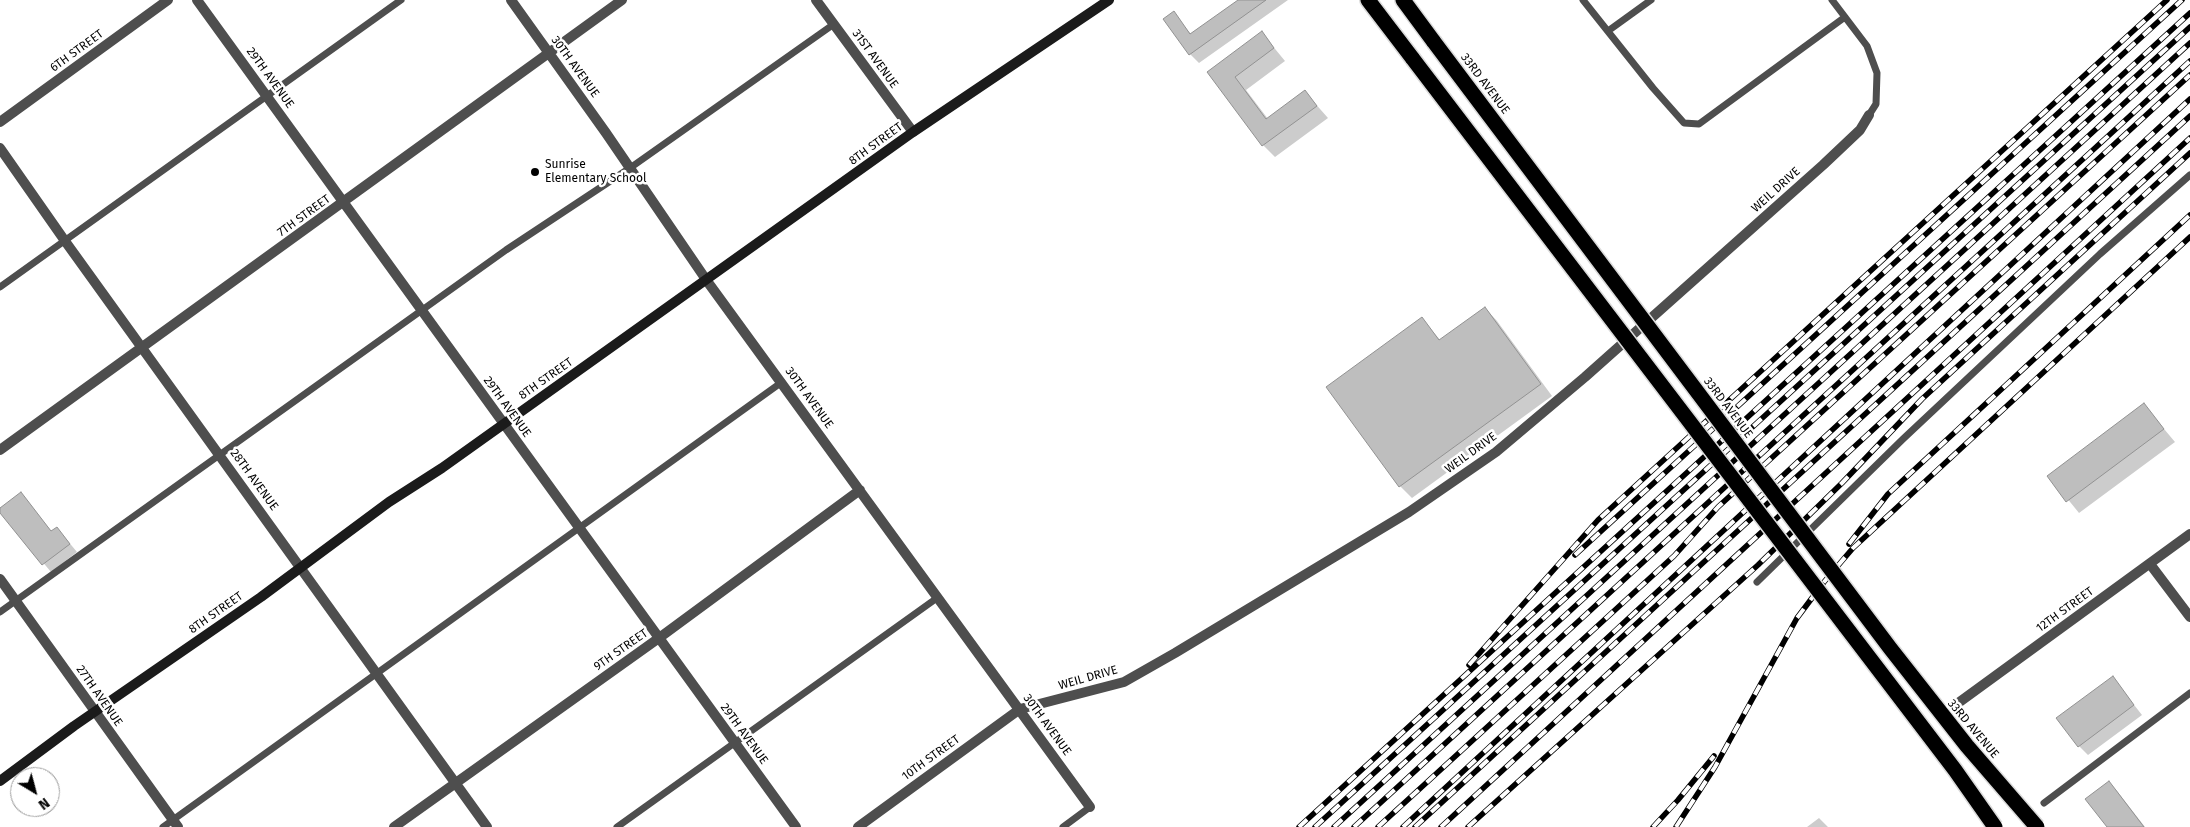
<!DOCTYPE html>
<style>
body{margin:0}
#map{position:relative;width:2190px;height:827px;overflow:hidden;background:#fff;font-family:"Fira Sans",sans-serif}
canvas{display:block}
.north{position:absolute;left:10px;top:767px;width:50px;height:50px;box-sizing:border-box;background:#fff;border:1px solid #999;border-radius:50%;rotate:143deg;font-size:14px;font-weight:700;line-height:20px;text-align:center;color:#000}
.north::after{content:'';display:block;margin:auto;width:18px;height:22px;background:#000;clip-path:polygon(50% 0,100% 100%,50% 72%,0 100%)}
</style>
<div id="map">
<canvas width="2190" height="827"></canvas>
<div class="north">N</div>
</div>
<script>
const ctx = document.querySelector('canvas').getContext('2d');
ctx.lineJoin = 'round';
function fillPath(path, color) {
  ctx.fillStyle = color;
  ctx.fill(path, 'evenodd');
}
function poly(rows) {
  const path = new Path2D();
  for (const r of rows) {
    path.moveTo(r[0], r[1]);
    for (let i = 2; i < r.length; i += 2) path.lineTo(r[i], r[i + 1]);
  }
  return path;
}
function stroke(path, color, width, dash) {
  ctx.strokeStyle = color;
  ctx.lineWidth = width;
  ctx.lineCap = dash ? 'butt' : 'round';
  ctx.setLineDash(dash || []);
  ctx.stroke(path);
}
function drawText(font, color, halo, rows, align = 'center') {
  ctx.font = font + ' "Fira Sans",sans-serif';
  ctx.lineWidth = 5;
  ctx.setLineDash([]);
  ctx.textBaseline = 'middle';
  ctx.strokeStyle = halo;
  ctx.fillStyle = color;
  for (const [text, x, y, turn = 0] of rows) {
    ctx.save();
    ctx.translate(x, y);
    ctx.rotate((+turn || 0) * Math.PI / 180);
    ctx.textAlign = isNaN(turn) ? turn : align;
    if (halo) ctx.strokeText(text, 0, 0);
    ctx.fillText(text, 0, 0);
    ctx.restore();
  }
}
const shadow = poly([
 [1240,0,1288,0,1199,63,1190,54,1173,13,1191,34],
 [1262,33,1285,61,1246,90,1268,119,1305,92,1328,118,1275,157,1263,145,1209,72],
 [1485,308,1497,321,1552,396,1412,498,1400,486,1422,319,1441,341],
 [2144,405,2175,442,2079,513,2049,476],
 [21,494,52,532,57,528,77,552,51,572,0,511],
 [2113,678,2142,715,2088,755,2079,746],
 [2108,782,2117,791,2145,827,2108,827],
 [1819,818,1828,827,1807,827]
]);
const building = poly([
 [1238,0,1266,0,1189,55,1163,19,1174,11,1190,34,1238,0],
 [1262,31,1274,48,1235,77,1266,119,1305,90,1317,106,1262,146,1207,72,1262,31],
 [1485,307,1541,384,1399,487,1326,387,1422,317,1439,340,1485,307],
 [2144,403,2164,429,2066,502,2047,476,2144,403],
 [21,492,51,531,57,527,70,544,42,565,0,513,0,508,21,492],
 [2113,676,2134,705,2078,747,2056,718,2113,676],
 [2109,781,2144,827,2107,827,2085,799,2109,781]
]);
const lane = poly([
 [1583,0,1653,88,1684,123,1699,124,1845,17],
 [1832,0,1867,46,1877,73,1876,104,1869,115],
 [1608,31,1651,0],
 [0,287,401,0],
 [1757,582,1903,439,2100,254,2190,175],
 [0,612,506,250,630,168,834,24],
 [2044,803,2190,693],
 [163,827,782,382],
 [617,827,937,598],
 [1063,827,1090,807]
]);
const street = poly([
 [197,0,796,827],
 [511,0,606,133,707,281,1090,807],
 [816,0,913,132],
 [0,122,168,0],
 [0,148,65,241,487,827],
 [0,450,622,0],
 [2150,564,2190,617],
 [0,579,178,827],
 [1954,706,2190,534],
 [394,827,659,638,860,490],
 [858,827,1020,709,1124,682,1175,653,1409,512,1496,452,1585,377,1823,165,1860,130,1869,115]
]);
const secondary = poly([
 [0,781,74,726,261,597,389,502,442,468,913,132,1109,0]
]);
const highway = poly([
 [1368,0,1413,59],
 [1403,0,1434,42]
]);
const rail = poly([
 [1849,544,1888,494,2190,215],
 [1575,555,2182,0],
 [1469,665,1598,520,2167,0],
 [1299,827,2190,13],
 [1315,827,2190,27],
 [1334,827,2190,43],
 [1354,827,2190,61],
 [1378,827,1674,556,1718,507,2190,75],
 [1403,827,2190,99],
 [1415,827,2190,116],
 [1441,827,2190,138],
 [1468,827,1758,565,1842,483,1922,399,2190,153],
 [1653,827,1678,800,1714,756],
 [1676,827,1715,767,1797,618,1824,582,1853,548,2190,237]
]);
const highwayBridge = poly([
 [1434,42,1890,648,1967,746,2037,827],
 [1413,59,1955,770,1995,827]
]);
const markers = [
 [535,172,5,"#000"]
];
const streetNames = [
 ["6TH STREET",77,51,-36],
 ["31ST AVENUE",875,59,54],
 ["30TH AVENUE",575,67,54],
 ["29TH AVENUE",270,78,54],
 ["33RD AVENUE",1485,84,53],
 ["8TH STREET",876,144,-36],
 ["WEIL DRIVE",1776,190,-42],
 ["7TH STREET",304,216,-36],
 ["8TH STREET",546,379,-35],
 ["30TH AVENUE",809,398,54],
 ["29TH AVENUE",507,407,54],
 ["33RD AVENUE",1728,408,53],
 ["WEIL DRIVE",1471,453,-36],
 ["28TH AVENUE",254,480,54],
 ["12TH STREET",2065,610,-36],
 ["8TH STREET",216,613,-35],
 ["9TH STREET",621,650,-35],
 ["WEIL DRIVE",1088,678,-16],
 ["27TH AVENUE",99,696,55],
 ["30TH AVENUE",1047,725,54],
 ["33RD AVENUE",1973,729,50],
 ["29TH AVENUE",744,734,54],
 ["10TH STREET",931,758,-36]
];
const poiNames = [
 ["Sunrise",545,165],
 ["Elementary School",545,179]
];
fillPath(shadow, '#0003');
fillPath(building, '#bebebe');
stroke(building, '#929292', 1);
stroke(highway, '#dbdbdb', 18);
stroke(lane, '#4e4e4e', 7);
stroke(street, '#4e4e4e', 10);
stroke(secondary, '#1b1b1b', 10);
stroke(highway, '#000', 15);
stroke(rail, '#000', 5.5);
stroke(rail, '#fff', 4, [11]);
stroke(highwayBridge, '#dbdbdb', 18, []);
stroke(highwayBridge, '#000', 15);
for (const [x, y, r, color] of markers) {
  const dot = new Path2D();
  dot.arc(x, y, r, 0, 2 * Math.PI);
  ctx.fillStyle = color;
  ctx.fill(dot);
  stroke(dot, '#fff', 2);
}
drawText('12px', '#000', '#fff', streetNames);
drawText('12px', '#000', '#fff', poiNames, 'left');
</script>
